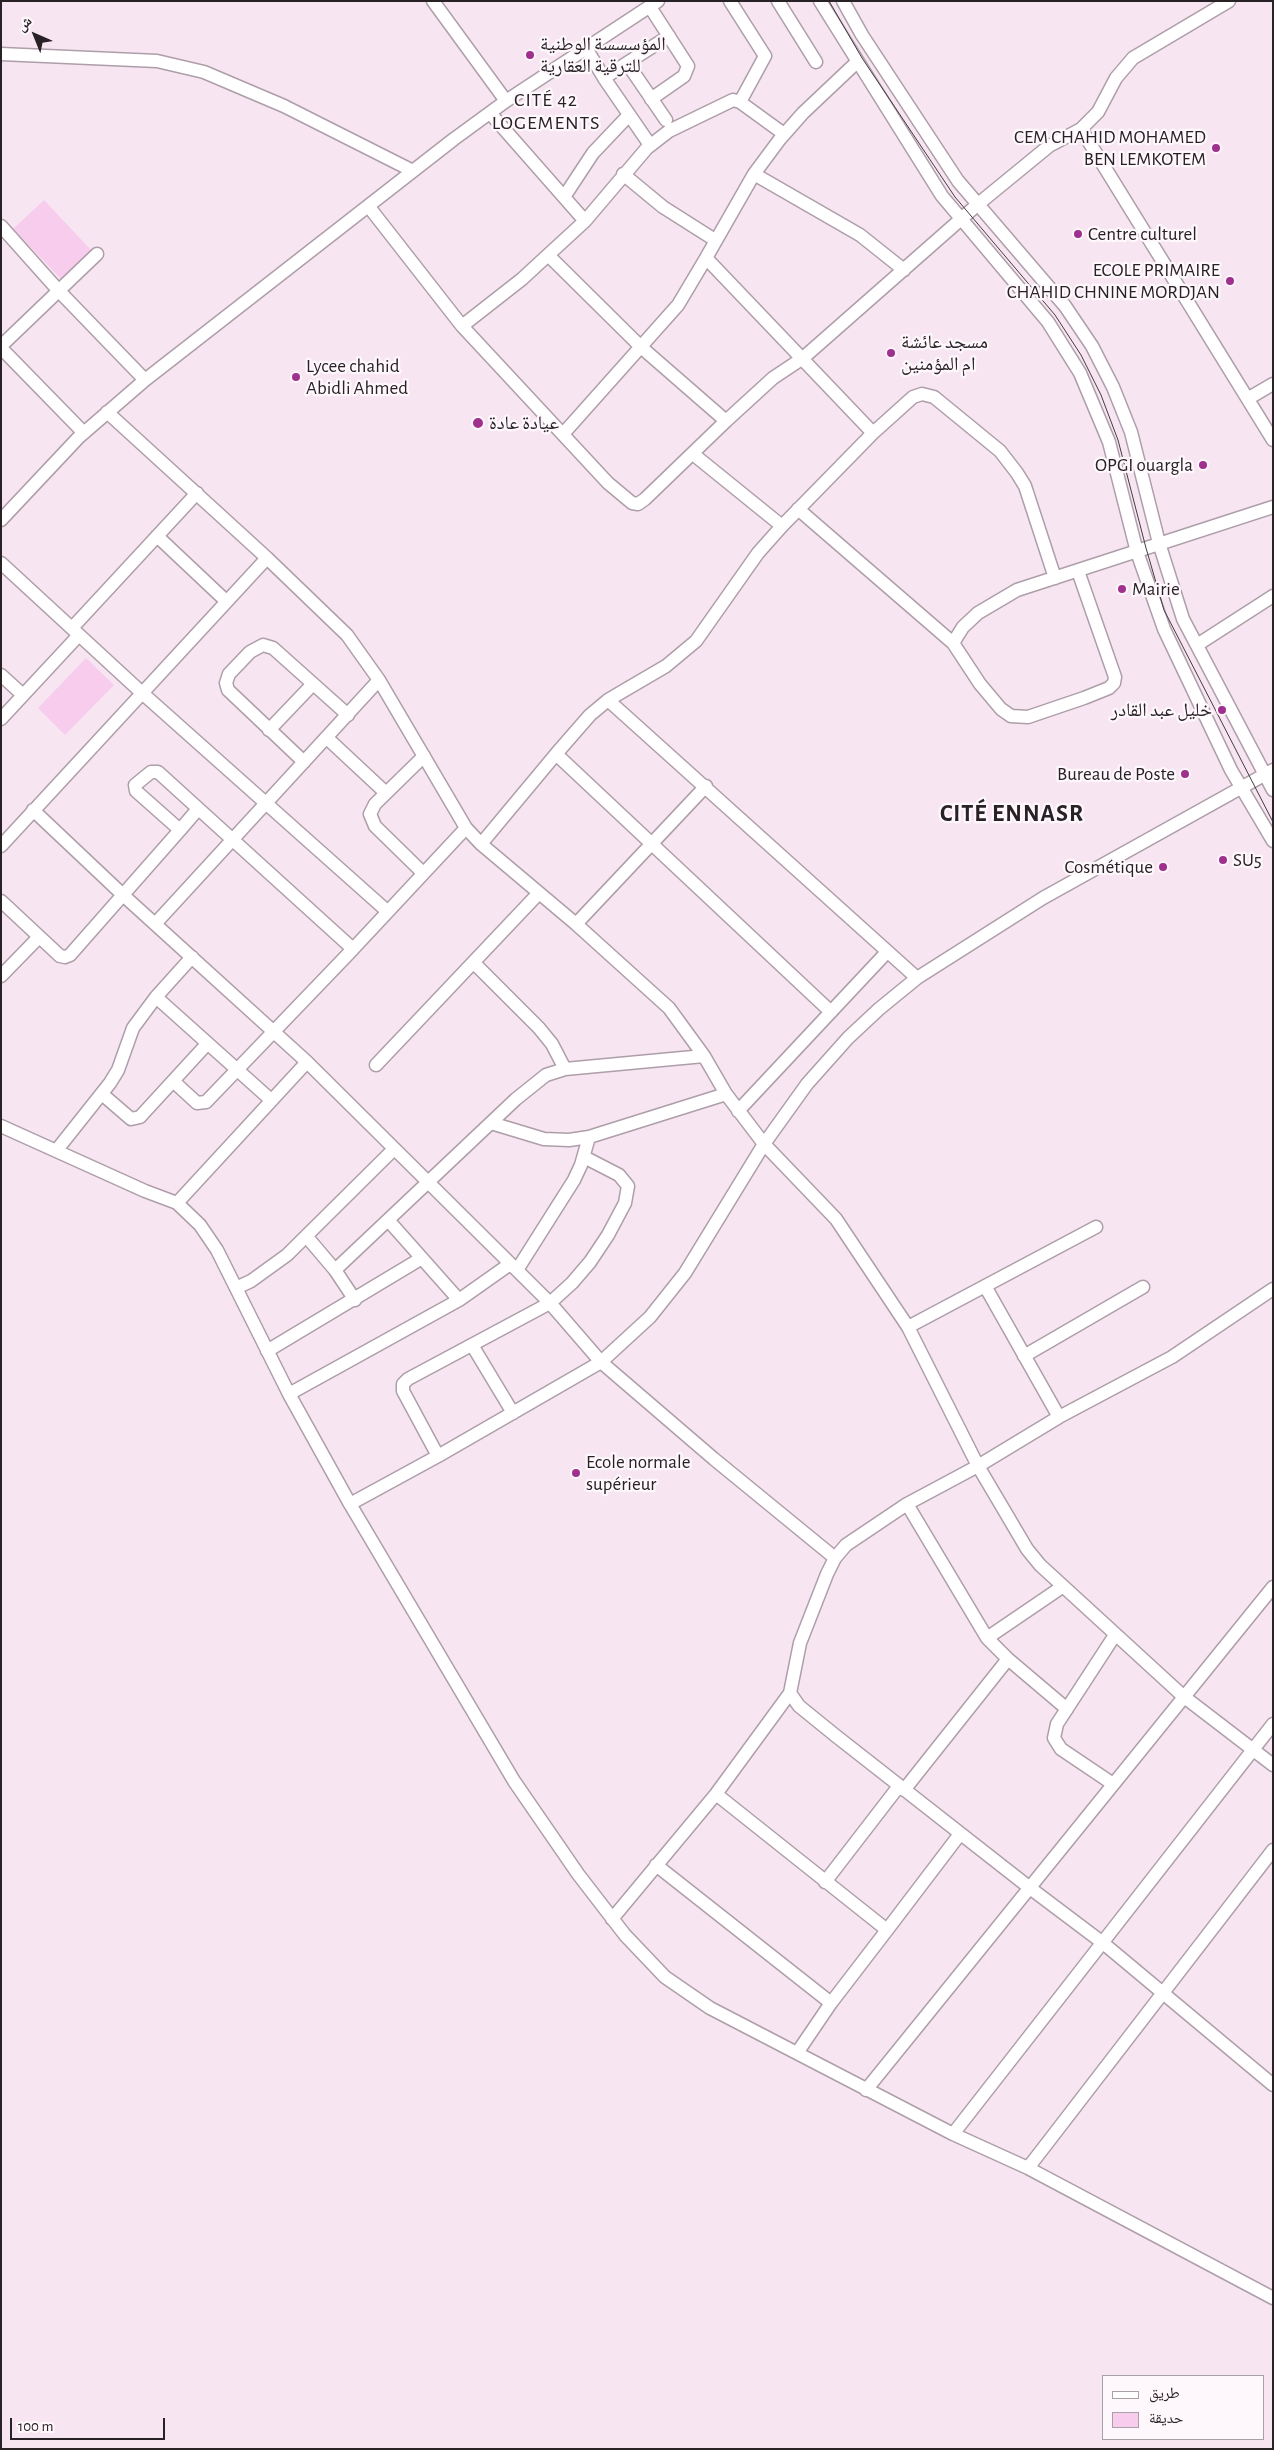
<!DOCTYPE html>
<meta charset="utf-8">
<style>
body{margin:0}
#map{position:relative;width:1274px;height:2450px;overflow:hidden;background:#f7e6f2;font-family:"Alegreya Sans","Noto Naskh Arabic",sans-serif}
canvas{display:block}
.frame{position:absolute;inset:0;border:2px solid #282226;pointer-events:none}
.legend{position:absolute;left:1102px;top:2375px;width:162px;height:65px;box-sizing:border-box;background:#fef7fc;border:1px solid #a8a2a6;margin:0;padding:6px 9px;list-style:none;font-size:15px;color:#282226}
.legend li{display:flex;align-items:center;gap:10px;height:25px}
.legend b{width:25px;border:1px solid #a8a2a6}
.north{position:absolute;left:10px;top:10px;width:50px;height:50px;-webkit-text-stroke:4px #fef7fc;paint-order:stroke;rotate:316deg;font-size:14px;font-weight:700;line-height:20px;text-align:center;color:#282226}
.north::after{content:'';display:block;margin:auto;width:18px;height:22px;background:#282226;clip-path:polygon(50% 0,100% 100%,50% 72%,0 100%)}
.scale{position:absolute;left:10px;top:2418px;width:155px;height:22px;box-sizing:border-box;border:2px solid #282226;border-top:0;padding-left:6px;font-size:15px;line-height:18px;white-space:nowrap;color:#282226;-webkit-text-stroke:4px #fef7fc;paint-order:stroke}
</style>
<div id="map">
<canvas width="1274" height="2450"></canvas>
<div class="frame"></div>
<ul class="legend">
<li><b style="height:6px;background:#fff"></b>طريق</li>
<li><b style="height:14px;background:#f7ccec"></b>حديقة</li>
</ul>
<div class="north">ش</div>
<div class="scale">100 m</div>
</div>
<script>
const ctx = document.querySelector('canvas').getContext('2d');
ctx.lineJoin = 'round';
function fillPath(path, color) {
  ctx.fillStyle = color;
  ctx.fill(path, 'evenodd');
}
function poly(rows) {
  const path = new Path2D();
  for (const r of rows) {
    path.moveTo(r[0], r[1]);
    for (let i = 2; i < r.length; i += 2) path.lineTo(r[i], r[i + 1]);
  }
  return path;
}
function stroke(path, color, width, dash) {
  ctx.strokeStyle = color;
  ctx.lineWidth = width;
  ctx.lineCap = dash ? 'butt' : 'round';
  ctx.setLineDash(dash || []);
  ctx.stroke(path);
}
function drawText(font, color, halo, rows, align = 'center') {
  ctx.font = font + ' "Alegreya Sans","Noto Naskh Arabic",sans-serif';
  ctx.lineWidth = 4.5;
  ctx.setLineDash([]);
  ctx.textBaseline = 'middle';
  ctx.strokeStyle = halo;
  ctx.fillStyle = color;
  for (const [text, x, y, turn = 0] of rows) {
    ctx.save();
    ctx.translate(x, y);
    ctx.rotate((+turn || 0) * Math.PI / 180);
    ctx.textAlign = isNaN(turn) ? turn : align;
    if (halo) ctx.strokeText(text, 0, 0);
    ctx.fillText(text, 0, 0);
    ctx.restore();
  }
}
const green = poly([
 [44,200,91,250,61,279,13,229],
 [86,658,114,685,65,735,38,708]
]);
const minor = poly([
 [433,1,506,101],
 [730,1,765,56,740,102],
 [778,1,816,62],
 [820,1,942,196,1048,322,1080,373,1109,442,1137,552,1164,629,1231,770,1273,841],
 [843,1,862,35,958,181,1065,306,1092,346,1113,387,1131,432,1159,543,1183,619,1273,790],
 [650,7,688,66,684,76,651,99],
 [586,48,604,78,627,63,666,120],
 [1,54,157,61,204,72,284,106,413,171],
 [627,63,669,36],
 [604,78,650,145],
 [490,113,585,221],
 [1081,129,1098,112,1116,78,1133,58,1229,1],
 [623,174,663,207,715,240],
 [754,174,780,139,803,113,857,62],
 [564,197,593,153,629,115],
 [369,207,462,326,522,279,548,255,641,347,726,421,773,378,803,358,977,205,1049,146,1081,129,1273,440],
 [1,226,58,290,145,380],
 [548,255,585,221,647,148,669,131,733,100,740,102,784,134],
 [706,258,754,174,860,235,904,270],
 [462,326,608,483,632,503,638,504,645,499,726,421],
 [1,346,97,254],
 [1,348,84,433],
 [1249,398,1273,384],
 [107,412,267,558,347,635,379,680,466,828,481,844],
 [873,433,913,397,922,394,934,397,1000,451,1017,473,1025,486,1055,578],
 [563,434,678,305,706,258,873,433,782,526,693,454],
 [798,509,953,643,980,684,1001,709,1011,716,1028,717,1084,698,1109,688,1114,683,1115,677,1078,571],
 [1,520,79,437,145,380,454,139,506,101,658,1],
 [157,536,226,601],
 [1,563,141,692,387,911],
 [72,628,197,493],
 [953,643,963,627,978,613,1017,590,1273,507],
 [1197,645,1273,596],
 [1,675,23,695],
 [608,700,666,666,696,641,758,553,782,526],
 [1,719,79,635],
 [269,730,312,685],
 [327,738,386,793],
 [556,754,831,1012],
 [304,762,228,690,226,683,229,674,250,652,263,645,273,648,348,715],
 [198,809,180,830,136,791,135,785,151,772,158,772,353,949,466,828],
 [33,810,123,895,307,1062,550,1303,601,1362,714,1459,835,1558],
 [1,846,267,558],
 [423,873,375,826,370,814,375,804,424,756],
 [1,901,60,956,65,957,70,955,180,830],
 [155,924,379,680],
 [576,924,706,786],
 [192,957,156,997,271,1100],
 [474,963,539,1028,552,1044,565,1069],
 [1,976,39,937],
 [917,978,608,700,590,715,556,754,481,844,576,924,669,1008,704,1056,726,1094,764,1144,836,1219,908,1327,978,1466,1027,1549,1040,1565,1183,1696,1273,1765],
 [376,1065,538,894],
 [173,1081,207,1044],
 [102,1094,131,1119,140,1117,173,1081,197,1103,206,1102,353,949],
 [738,1111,887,952],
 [491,1123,544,1139,569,1140,589,1137,726,1094],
 [1,1126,145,1191,177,1203,200,1225,217,1250,289,1394,350,1504,514,1781,578,1874,625,1935,665,1977,710,2008,953,2134,1028,2168,1273,2298],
 [56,1151,110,1083,118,1070,133,1028,156,997],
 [177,1203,307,1062],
 [388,1220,459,1300],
 [307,1237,335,1270,355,1300],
 [335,1270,516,1099,546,1075,565,1069,704,1056],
 [517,1270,574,1180,581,1165,589,1137],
 [985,1286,1059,1417],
 [236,1288,251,1281,287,1255,394,1149],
 [1273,1289,1172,1357,1059,1417,978,1466,907,1504,846,1545,835,1558,827,1574,800,1643,790,1693,799,1706,836,1736,1030,1888,1103,1943,1273,2085],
 [908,1327,1096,1227],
 [472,1345,513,1413],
 [267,1351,422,1258],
 [1024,1356,1143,1287],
 [289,1394,459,1300,510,1264],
 [438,1456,403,1391,403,1384,408,1379,550,1303,572,1283,590,1262,608,1235,625,1203,628,1186,619,1175,584,1157],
 [350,1504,438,1456,601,1362,650,1317,685,1273,764,1144,807,1084,848,1038,879,1009,917,978,1043,898,1273,770],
 [907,1504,987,1638,1062,1587],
 [987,1638,1008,1659,1067,1709],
 [1113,1784,1061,1749,1054,1738,1057,1724,1115,1635],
 [904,1790,1008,1659],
 [716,1794,887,1930,960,1834],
 [656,1865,831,2003],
 [825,1882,899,1786],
 [612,1919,716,1794,790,1693],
 [797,2053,831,2003,887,1930],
 [866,2090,1273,1587],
 [953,2134,1273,1724],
 [1028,2168,1273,1850]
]);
const tram = poly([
 [829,1,862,58,955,197,1055,315,1081,355,1101,395,1118,440,1146,548,1164,610,1273,822]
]);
const markers = [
 [530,55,5,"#a0308e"],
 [1216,148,5,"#a0308e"],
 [1078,234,5,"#a0308e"],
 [1230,281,5,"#a0308e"],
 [891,353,5,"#a0308e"],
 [296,377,5,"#a0308e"],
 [478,423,6,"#a0308e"],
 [1203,465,5,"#a0308e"],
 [1122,589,5,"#a0308e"],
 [1222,710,5,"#a0308e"],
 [1185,774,5,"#a0308e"],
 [1223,860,5,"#a0308e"],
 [1163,867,5,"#a0308e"],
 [576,1473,5,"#a0308e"]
];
const poiNames = [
 ["المؤسسسة الوطنية",540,44],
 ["للترقية العقارية",540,66],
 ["CEM CHAHID MOHAMED",1206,137,"right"],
 ["BEN LEMKOTEM",1206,159,"right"],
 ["Centre culturel",1088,234],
 ["ECOLE PRIMAIRE",1220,270,"right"],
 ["CHAHID CHNINE MORDJAN",1220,292,"right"],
 ["مسجد عائشة",901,342],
 ["ام المؤمنين",901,364],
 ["Lycee chahid",306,366],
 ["Abidli Ahmed",306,388],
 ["عيادة عادة",489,423],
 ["OPGI ouargla",1193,465,"right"],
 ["Mairie",1132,589],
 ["خليل عبد القادر",1212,710,"right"],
 ["Bureau de Poste",1175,774,"right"],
 ["SU5",1233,860],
 ["Cosmétique",1153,867,"right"],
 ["Ecole normale",586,1462],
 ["supérieur",586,1484]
];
const neighbourhoodNames = [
 ["CITÉ 42",546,100],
 ["LOGEMENTS",546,123]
];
const districtNames = [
 ["CITÉ ENNASR",1012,814]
];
fillPath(green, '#f7ccec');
stroke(minor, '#ae9ea9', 15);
stroke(minor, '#fff', 12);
stroke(tram, '#433c41', 1);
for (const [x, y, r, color] of markers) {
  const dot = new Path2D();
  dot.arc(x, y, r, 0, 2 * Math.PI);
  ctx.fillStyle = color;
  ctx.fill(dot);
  stroke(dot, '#fef7fc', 2);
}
drawText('19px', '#282226', '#fef7fc', poiNames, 'left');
ctx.letterSpacing = '1px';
drawText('20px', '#282226', '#fef7fc', neighbourhoodNames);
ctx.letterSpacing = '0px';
ctx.letterSpacing = '1px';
drawText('bold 24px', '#282226', '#fef7fc', districtNames);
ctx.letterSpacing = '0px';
</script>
